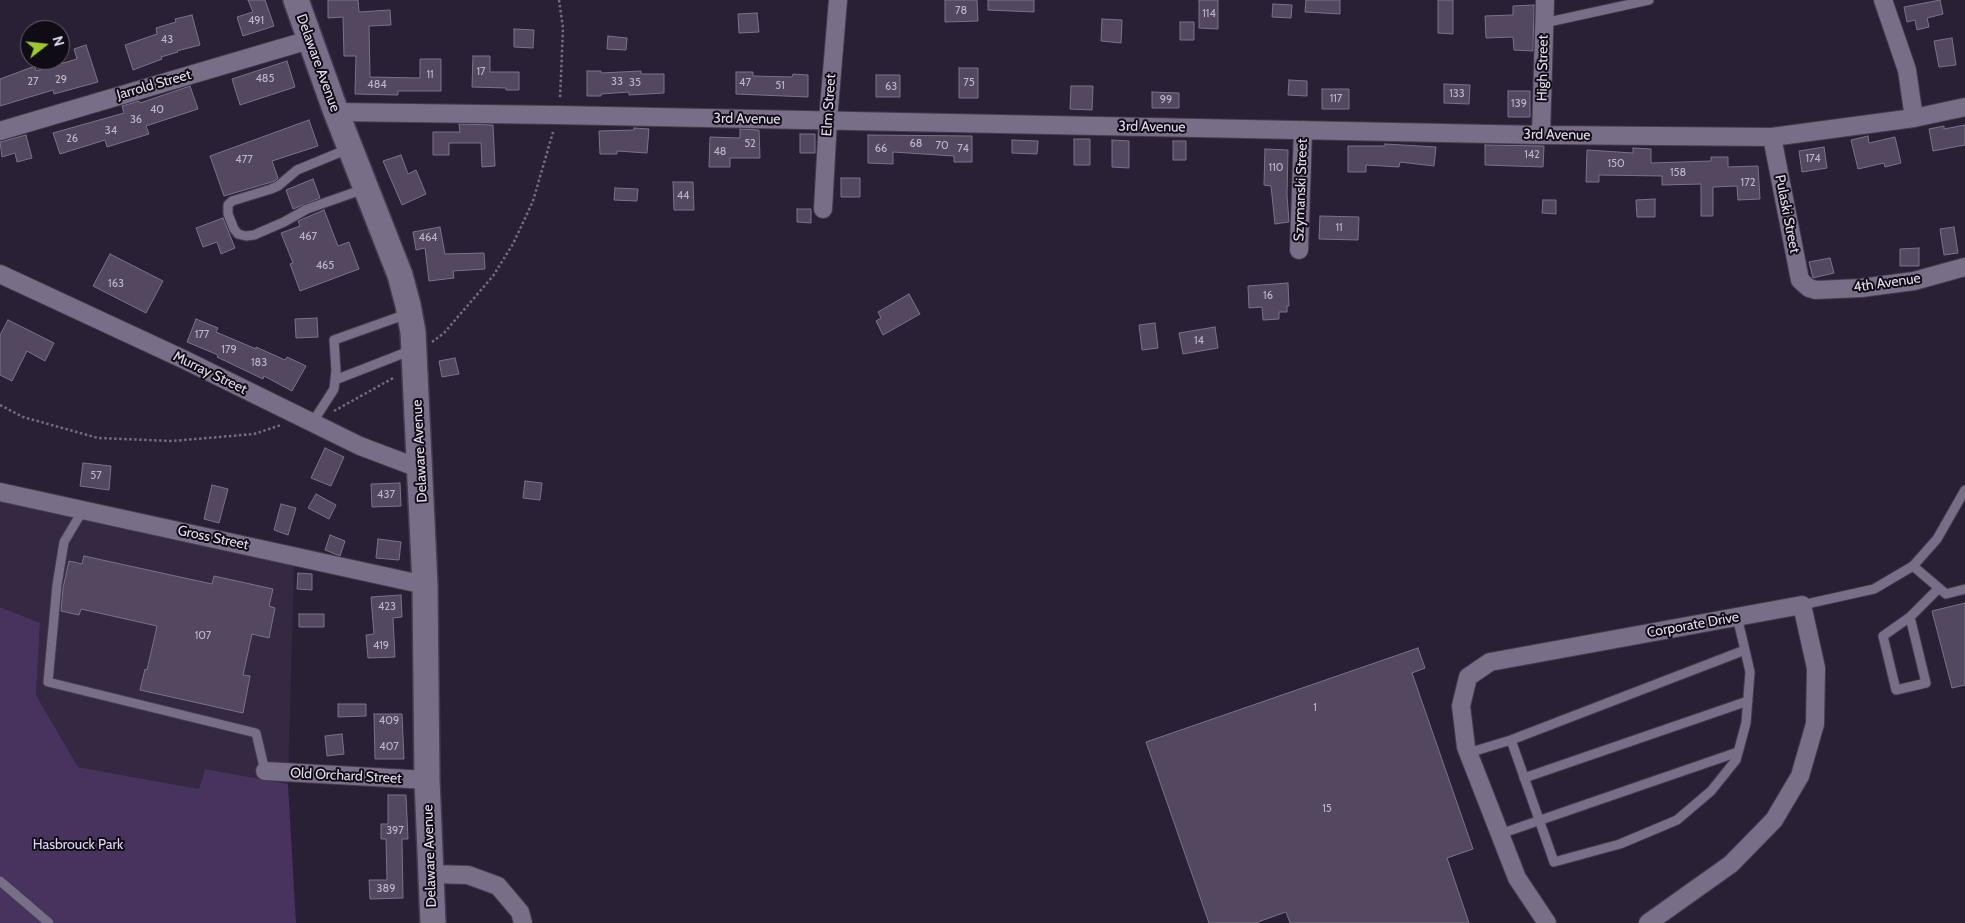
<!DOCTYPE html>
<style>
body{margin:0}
#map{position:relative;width:1965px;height:923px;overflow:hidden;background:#2a2036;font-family:Cabin,sans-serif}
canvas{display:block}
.north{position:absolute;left:20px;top:20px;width:50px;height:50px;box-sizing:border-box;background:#100c16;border:1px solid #645f6b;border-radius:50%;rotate:74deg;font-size:14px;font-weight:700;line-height:20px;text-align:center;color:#e1dbea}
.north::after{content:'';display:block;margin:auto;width:18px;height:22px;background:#9eca2e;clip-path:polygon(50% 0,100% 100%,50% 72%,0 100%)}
</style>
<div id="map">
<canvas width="1965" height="923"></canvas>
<div class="north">N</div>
</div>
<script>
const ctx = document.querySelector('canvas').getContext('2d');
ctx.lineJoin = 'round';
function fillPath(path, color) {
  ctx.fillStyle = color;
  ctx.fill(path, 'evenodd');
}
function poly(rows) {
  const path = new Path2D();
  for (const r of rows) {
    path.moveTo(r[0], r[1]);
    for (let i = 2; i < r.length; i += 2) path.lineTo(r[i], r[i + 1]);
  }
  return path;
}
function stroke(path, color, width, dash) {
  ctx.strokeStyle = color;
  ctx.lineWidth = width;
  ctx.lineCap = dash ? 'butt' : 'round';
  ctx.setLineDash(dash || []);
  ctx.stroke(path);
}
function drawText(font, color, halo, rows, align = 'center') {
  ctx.font = font + ' Cabin,sans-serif';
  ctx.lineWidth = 4;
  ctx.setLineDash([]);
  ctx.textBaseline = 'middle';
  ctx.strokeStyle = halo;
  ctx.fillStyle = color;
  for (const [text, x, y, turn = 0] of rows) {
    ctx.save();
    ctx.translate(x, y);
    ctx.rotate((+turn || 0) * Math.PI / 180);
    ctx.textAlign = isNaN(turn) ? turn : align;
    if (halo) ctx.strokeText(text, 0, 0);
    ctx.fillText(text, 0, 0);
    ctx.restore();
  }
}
const built = poly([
 [0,501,294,566,288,784,205,769,199,789,78,767,36,695,40,623,0,607]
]);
const green = poly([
 [0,607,40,623,36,695,78,767,199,789,205,769,288,784,296,923,0,923]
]);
const building = poly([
 [248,0,265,0,274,26,243,36,237,17,253,12,248,0],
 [328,0,358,0,359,12,390,10,391,25,369,26,370,77,420,78,420,59,441,59,441,91,398,91,398,95,355,94,356,56,344,56,343,17,328,18,328,0],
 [945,0,977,0,978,21,945,22,945,0],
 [988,0,1034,0,1034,12,988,10,988,0],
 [1199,0,1218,0,1218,29,1199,28,1199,0],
 [1306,0,1340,0,1340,14,1305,12,1306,0],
 [1438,0,1453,0,1453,34,1438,33,1438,0],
 [1940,0,1943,14,1927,18,1929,27,1917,30,1915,20,1907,22,1904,7,1940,0],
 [1273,4,1292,5,1291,18,1272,17,1273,4],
 [1534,5,1533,51,1514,50,1513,37,1486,38,1485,16,1513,15,1513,6,1534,5],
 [757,13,759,32,739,33,738,14,757,13],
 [192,15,200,45,177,51,178,52,161,57,162,59,133,70,125,45,157,34,156,28,176,22,175,19,192,15],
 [1102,19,1122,20,1121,43,1101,41,1102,19],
 [1180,22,1194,22,1194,40,1180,40,1180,22],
 [514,29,534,30,533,48,514,47,514,29],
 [608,36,627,38,626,50,607,49,608,36],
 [1952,38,1956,65,1939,67,1934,41,1952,38],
 [86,45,98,82,54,94,53,90,0,106,0,79,35,66,36,71,77,59,74,49,86,45],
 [473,56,490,56,490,72,519,72,519,90,506,90,506,88,472,87,473,56],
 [287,61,295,87,240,105,232,79,287,61],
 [959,68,978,68,978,98,959,98,959,68],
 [587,71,601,71,601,73,641,71,641,74,664,74,664,93,629,95,629,92,601,94,601,96,587,96,587,71],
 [736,72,753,72,753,76,792,77,793,74,808,75,808,97,736,94,736,72],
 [876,75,900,75,900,97,876,97,876,75],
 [1289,80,1307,81,1307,96,1288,95,1289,80],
 [1444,84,1470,85,1469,104,1444,103,1444,84],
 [190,86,198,109,146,126,149,134,107,147,105,140,60,154,53,133,124,113,122,106,139,101,140,103,190,86],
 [1071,86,1093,86,1092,110,1070,109,1071,86],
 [1322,89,1349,89,1349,109,1322,109,1322,89],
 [1508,91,1530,91,1530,117,1508,117,1508,91],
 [1152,92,1179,93,1179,108,1152,108,1152,92],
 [309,120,318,146,272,161,278,178,275,181,224,196,210,156,309,120],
 [459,124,493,125,495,166,482,167,481,143,449,143,449,155,433,155,433,132,460,132,459,124],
 [1965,125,1965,145,1933,151,1929,129,1944,126,1944,129,1965,125],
 [634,128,649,129,647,153,617,151,617,154,600,154,599,131,634,130,634,128],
 [740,129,759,130,760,158,730,158,730,167,709,167,710,137,740,138,740,129],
 [800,134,815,134,815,153,800,153,800,134],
 [26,135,32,158,17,162,15,153,2,157,0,142,26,135],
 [868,135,972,136,972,162,954,162,954,156,893,152,893,164,868,163,868,135],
 [1868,136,1869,143,1895,137,1901,163,1885,167,1884,163,1858,169,1851,140,1868,136],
 [1074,139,1090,139,1090,165,1074,165,1074,139],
 [1012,140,1038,141,1037,154,1012,153,1012,140],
 [1112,140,1129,141,1129,168,1112,167,1112,140],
 [1173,141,1186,141,1186,160,1173,160,1173,141],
 [1385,144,1436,147,1434,166,1400,162,1399,167,1366,165,1366,172,1348,172,1348,146,1385,146,1385,144],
 [1485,145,1544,146,1543,167,1485,165,1485,145],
 [1824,147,1827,168,1802,172,1799,151,1824,147],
 [1633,148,1651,149,1651,163,1711,161,1711,157,1728,157,1728,167,1758,166,1760,199,1738,200,1737,186,1713,187,1713,216,1701,216,1701,184,1662,185,1662,176,1599,175,1599,182,1586,182,1587,150,1633,153,1633,148],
 [1265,149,1288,150,1287,195,1289,222,1275,224,1271,186,1264,185,1265,149],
 [401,155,408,174,416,170,426,194,402,205,383,161,401,155],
 [841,178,860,178,860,197,841,197,841,178],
 [313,179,320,198,293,209,286,190,313,179],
 [673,182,693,182,694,210,674,210,673,182],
 [615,188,638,189,637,201,614,200,615,188],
 [1655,199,1655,217,1637,217,1636,200,1655,199],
 [1543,200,1556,200,1556,214,1542,213,1543,200],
 [797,209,811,209,811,223,797,222,797,209],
 [324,210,338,246,349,242,359,269,300,291,290,264,293,263,281,233,300,226,298,221,324,210],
 [1320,216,1359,217,1358,240,1319,239,1320,216],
 [223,218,235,248,221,254,217,242,203,247,196,228,223,218],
 [440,227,445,254,484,253,485,269,453,271,454,278,429,281,425,248,416,250,413,232,440,227],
 [1954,227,1958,253,1944,255,1940,229,1954,227],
 [1919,248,1919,266,1900,266,1900,249,1919,248],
 [110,254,163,281,146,313,93,286,110,254],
 [1830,258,1834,273,1813,278,1809,262,1830,258],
 [1288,283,1289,306,1287,306,1287,312,1279,312,1279,319,1263,320,1262,307,1249,308,1248,286,1288,283],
 [909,294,920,314,883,335,876,321,881,318,878,312,909,294],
 [317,318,318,337,296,338,295,319,317,318],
 [196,319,218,328,216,332,256,349,256,347,285,360,287,357,306,366,292,391,264,376,263,379,217,357,218,355,187,342,196,319],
 [8,320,54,343,45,361,27,351,12,381,0,375,0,335,8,320],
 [1155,323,1158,348,1142,350,1139,325,1155,323],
 [1215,327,1218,348,1183,354,1179,333,1215,327],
 [455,358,459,374,442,377,439,361,455,358],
 [325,448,344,457,331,486,311,478,325,448],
 [83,463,111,466,109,490,80,486,83,463],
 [525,481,542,483,540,500,523,498,525,481],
 [400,483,401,506,372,507,371,484,400,483],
 [212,485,228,489,219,523,204,519,212,485],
 [316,494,336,505,329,519,308,508,316,494],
 [281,504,296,508,288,535,274,530,281,504],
 [330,535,345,541,340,556,325,550,330,535],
 [378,539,401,542,399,560,376,558,378,539],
 [84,556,212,584,214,576,273,589,269,606,275,608,269,638,252,634,243,675,250,676,243,713,140,690,145,669,147,670,157,626,81,609,79,615,61,611,63,588,69,561,82,564,84,556],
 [298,573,312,574,312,590,297,589,298,573],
 [401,595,402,617,393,618,395,657,368,658,366,635,374,634,371,597,401,595],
 [1965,603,1965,685,1952,688,1932,611,1965,603],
 [299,614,324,614,324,627,299,627,299,614],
 [1418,648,1425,668,1412,673,1473,849,1447,858,1469,923,1290,923,1286,912,1255,923,1209,923,1146,742,1418,648],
 [338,704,366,704,366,716,338,717,338,704],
 [374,714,402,714,404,759,375,759,374,714],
 [342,734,344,754,327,756,325,736,342,734],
 [388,795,406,795,408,839,402,839,403,898,370,899,369,880,387,880,386,839,381,839,381,824,388,824,388,795]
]);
const path = poly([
 [559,0,563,28,560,99],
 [432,342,444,333,493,276,513,244,533,201,553,132],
 [0,405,23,417,98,438,172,441,254,434,281,425],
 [334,411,395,377]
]);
const lane = poly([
 [1544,23,1649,0],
 [348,149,297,170,278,186,271,189,232,201,228,205,228,214,234,229,238,234,246,236,254,235,284,222,307,209,364,189],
 [335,380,412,350],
 [309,423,316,417,334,389,336,371,334,340,407,314],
 [83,510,64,542,57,585,48,682,256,733,265,771],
 [1913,566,1946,594,1965,589],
 [1802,605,1874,589,1913,566,1937,539,1965,490],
 [1737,617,1745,650,1750,672,1746,723,1736,760,1711,791,1677,820,1620,844,1554,862,1511,740,1745,650],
 [1910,617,1883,636,1896,690,1926,683,1910,617,1939,588],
 [1468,753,1511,740],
 [1524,778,1748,701],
 [1500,834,1738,752],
 [0,881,49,923]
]);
const street = poly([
 [1883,0,1907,70,1914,118],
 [336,112,557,115,1541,135,1772,137,1914,118,1965,107],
 [0,131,309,40],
 [1541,135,1545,0],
 [1772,137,1800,280,1809,288,1816,290,1861,288,1914,281,1965,267],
 [823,209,828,120,838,0],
 [1299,250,1303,130],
 [0,274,183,359,360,446,421,469],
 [0,492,425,585],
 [265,771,427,780],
 [431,874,468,875,498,886,520,912,523,923],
 [1547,923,1517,878,1466,747,1461,706,1468,677,1490,662,1802,605,1816,668,1815,724,1800,776,1774,820,1731,864,1648,923]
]);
const secondary = poly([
 [296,0,336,112,400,275,408,305,413,332,425,585,427,780,433,923]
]);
const numberNames = [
 ["78",961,11],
 ["114",1209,14],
 ["491",256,21],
 ["43",167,40],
 ["17",481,72],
 ["11",430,75],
 ["485",265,79],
 ["29",61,80],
 ["27",33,82],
 ["33",617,82],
 ["35",635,83],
 ["47",745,83],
 ["75",969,83],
 ["484",377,85],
 ["51",780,86],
 ["63",891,87],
 ["133",1457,94],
 ["117",1336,99],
 ["99",1166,100],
 ["139",1519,104],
 ["40",157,110],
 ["36",136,120],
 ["34",111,131],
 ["26",72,139],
 ["52",750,144],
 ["68",916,144],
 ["70",942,146],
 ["66",881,149],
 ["74",963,149],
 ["48",720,152],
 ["142",1532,155],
 ["174",1813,159],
 ["477",244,160],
 ["150",1616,164],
 ["110",1276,168],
 ["158",1678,173],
 ["172",1748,183],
 ["44",683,196],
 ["11",1339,228],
 ["467",308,237],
 ["464",428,238],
 ["465",325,266],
 ["163",116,284],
 ["16",1268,296],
 ["177",202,335],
 ["14",1199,341],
 ["179",229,350],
 ["183",259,363],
 ["57",96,476],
 ["437",386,495],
 ["423",387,607],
 ["107",203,636],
 ["419",381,646],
 ["1",1315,708],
 ["409",389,721],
 ["407",389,747],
 ["15",1327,809],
 ["397",395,831],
 ["389",386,889]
];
const streetNames = [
 ["Delaware Avenue",318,63,70],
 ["High Street",1543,68,-89],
 ["Jarrold Street",154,85,-16],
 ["Elm Street",829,105,-86],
 ["3rd Avenue",747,119,1],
 ["3rd Avenue",1152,127,1],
 ["3rd Avenue",1557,135,1],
 ["Szymanski Street",1301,190,-88],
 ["Pulaski Street",1787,214,79],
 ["4th Avenue",1887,283,-8],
 ["Murray Street",210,373,26],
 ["Delaware Avenue",420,451,-93],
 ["Gross Street",213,538,12],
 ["Corporate Drive",1693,625,-10],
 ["Old Orchard Street",346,776,3],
 ["Delaware Avenue",430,856,-92]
];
const parkNames = [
 ["Hasbrouck Park",78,845]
];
fillPath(built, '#352843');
fillPath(green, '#47335d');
fillPath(building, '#534860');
stroke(building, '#7c718b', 1);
stroke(lane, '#443b4e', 11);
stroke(street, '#443b4e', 20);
stroke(secondary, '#443b4e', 28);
stroke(path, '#746c7f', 2.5, [2.5, 2.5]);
stroke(lane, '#796e88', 9);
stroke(street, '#796e88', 18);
stroke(secondary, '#796e88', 25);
drawText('11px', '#beb6c8', null, numberNames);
drawText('14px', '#e1dbea', '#100c16', streetNames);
drawText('14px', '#e1d2f6', '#100c16', parkNames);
</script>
